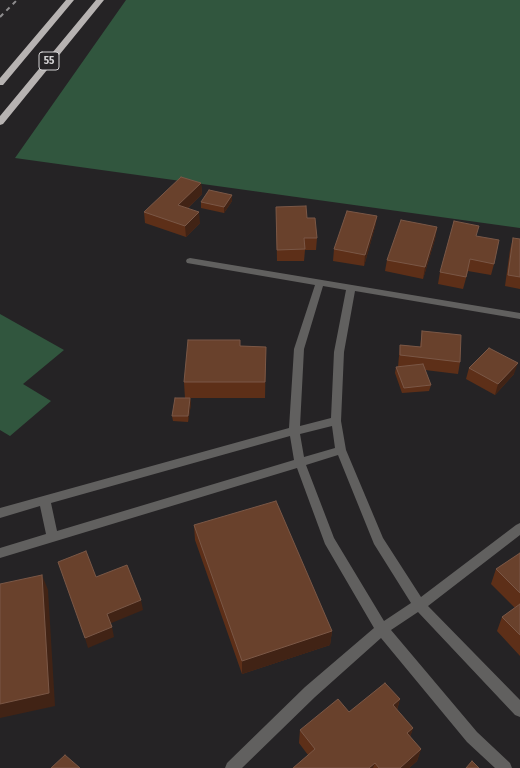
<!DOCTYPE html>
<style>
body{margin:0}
canvas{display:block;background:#252325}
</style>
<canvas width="520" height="768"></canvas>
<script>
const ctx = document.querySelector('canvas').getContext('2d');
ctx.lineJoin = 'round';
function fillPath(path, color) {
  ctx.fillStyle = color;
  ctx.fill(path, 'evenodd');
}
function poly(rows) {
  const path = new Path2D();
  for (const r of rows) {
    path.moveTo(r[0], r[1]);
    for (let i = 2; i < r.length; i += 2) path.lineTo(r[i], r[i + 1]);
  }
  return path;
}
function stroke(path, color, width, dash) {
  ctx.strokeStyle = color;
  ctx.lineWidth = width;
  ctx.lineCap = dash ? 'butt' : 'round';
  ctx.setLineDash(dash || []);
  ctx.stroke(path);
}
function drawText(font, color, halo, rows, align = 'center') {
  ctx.font = font + ' "Fira Sans Condensed",sans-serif';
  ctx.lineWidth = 3;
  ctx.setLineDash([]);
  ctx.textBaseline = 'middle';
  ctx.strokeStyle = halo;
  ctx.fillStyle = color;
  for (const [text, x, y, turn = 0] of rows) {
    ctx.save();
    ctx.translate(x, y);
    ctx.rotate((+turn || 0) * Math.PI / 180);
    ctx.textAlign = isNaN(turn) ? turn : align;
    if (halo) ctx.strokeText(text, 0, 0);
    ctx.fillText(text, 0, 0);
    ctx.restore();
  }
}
const green = poly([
 [126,0,520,0,520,228,15,158],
 [0,314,64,350,23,384,51,401,10,436,0,430]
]);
const street = poly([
 [190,258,520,313,520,319,355,291,344,352,341,421,346,450,383,538,421,597,516,525,520,523,520,535,428,606,520,700,520,717,515,715,418,612,391,630,477,732,510,763,512,768,495,768,467,742,381,638,315,697,242,768,225,768,227,763,305,687,374,628,325,544,297,468,0,558,0,548,46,534,40,506,0,518,0,508,289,428,294,349,315,285,187,263,186,261,187,259,190,258],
 [323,286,346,290,334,352,331,418,300,426,304,349,323,286],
 [332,426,335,448,304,457,300,434,332,426],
 [290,436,294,460,57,531,51,503,290,436],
 [338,455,374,544,411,603,384,621,334,538,306,465,338,455]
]);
const highway = poly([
 [66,0,74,0,3,85,0,85,0,78,66,0],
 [96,0,104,0,3,124,0,125,0,116,96,0]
]);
const rail = poly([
 [0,17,17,0]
]);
const wall = poly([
 [201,183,202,194,188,208,200,223,186,237,145,223,144,212],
 [232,195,232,201,224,213,201,208,201,202],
 [276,207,307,218,317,238,316,250,305,250,304,261,277,261],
 [377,216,375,227,364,266,333,261,334,249],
 [437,227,435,239,423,279,385,271,387,260],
 [476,236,494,264,491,275,468,271,463,289,438,284,440,272],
 [513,238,520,239,520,289,505,286,510,250],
 [422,331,460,362,458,374,425,370,431,385,429,391,402,393,395,373,396,367,398,367,400,345,420,347],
 [241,346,266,347,265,398,185,398,184,382],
 [469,368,514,374,495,395,466,379],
 [190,398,191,404,188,422,173,421,172,416],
 [194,525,332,631,330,645,242,674,195,540],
 [520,553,520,656,497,631,502,617,515,608,491,584,496,569],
 [400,699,397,710,413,728,410,737,421,749,417,761,409,768,293,768,308,755,299,743,300,730,349,712]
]);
const shadedWall = poly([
 [201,183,202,194,179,216,178,205],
 [232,195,232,201,224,213,224,207],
 [199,212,200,223,186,237,185,226],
 [377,216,375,227,364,266,365,255],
 [437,227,435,239,423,279,425,267],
 [518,363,514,374,495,395,498,384],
 [190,398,191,404,188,422,188,416],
 [42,575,48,590,55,706,0,718,0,704],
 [141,600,143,610,109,624,107,614],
 [112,627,114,637,88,648,85,638],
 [332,631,330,645,242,674,242,661],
 [400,699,396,712,393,705],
 [413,728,409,740,407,733],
 [421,749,417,761,409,768,400,768],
 [375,763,373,768,369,768]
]);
const building = poly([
 [181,177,201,183,178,205,199,212,185,226,144,212,181,177],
 [209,190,232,195,224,207,201,202,209,190],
 [306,206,307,218,315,218,317,238,304,238,305,249,277,250,276,207,306,206],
 [347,211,377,216,365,255,334,249,347,211],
 [401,220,437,227,425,267,387,260,401,220],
 [454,221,479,226,476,236,499,240,494,264,470,259,466,277,440,272,454,221],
 [513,238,520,239,520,277,508,275,513,238],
 [422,331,461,335,460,362,400,355,400,345,421,347,422,331],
 [188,340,240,340,240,346,266,347,265,382,184,382,188,340],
 [489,348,518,363,498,384,469,368,489,348],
 [423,364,431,385,404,388,396,367,423,364],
 [175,398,190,398,188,416,172,416,175,398],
 [276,501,332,631,242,661,194,525,276,501],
 [86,551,96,577,127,565,141,600,107,614,112,627,85,638,58,562,86,551],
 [520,553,520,593,496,569,520,553],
 [42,575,49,693,0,704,0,584,42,575],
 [520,604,520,635,502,617,520,604],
 [385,683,400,699,393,705,413,728,407,733,421,749,400,768,379,768,375,763,369,768,293,768,315,749,300,730,338,699,349,712,385,683],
 [65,755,80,768,51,768,65,755],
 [472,761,479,768,466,768,472,761]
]);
const shields = [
 [49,61,20]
];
const shieldNames = [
 ["55",49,61]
];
fillPath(green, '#31563e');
fillPath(street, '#61605f');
fillPath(highway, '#b7b3b2');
stroke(rail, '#8f8d8f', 2, [4.5, 4.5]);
fillPath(wall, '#5d2f18');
fillPath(shadedWall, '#412315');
fillPath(building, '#69412c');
stroke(building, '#7a5746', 1);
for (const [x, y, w] of shields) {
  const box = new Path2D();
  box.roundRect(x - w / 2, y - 9, w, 18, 3);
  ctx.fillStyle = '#252325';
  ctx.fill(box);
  stroke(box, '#d2d1d2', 1);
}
drawText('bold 11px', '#d2d1d2', null, shieldNames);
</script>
